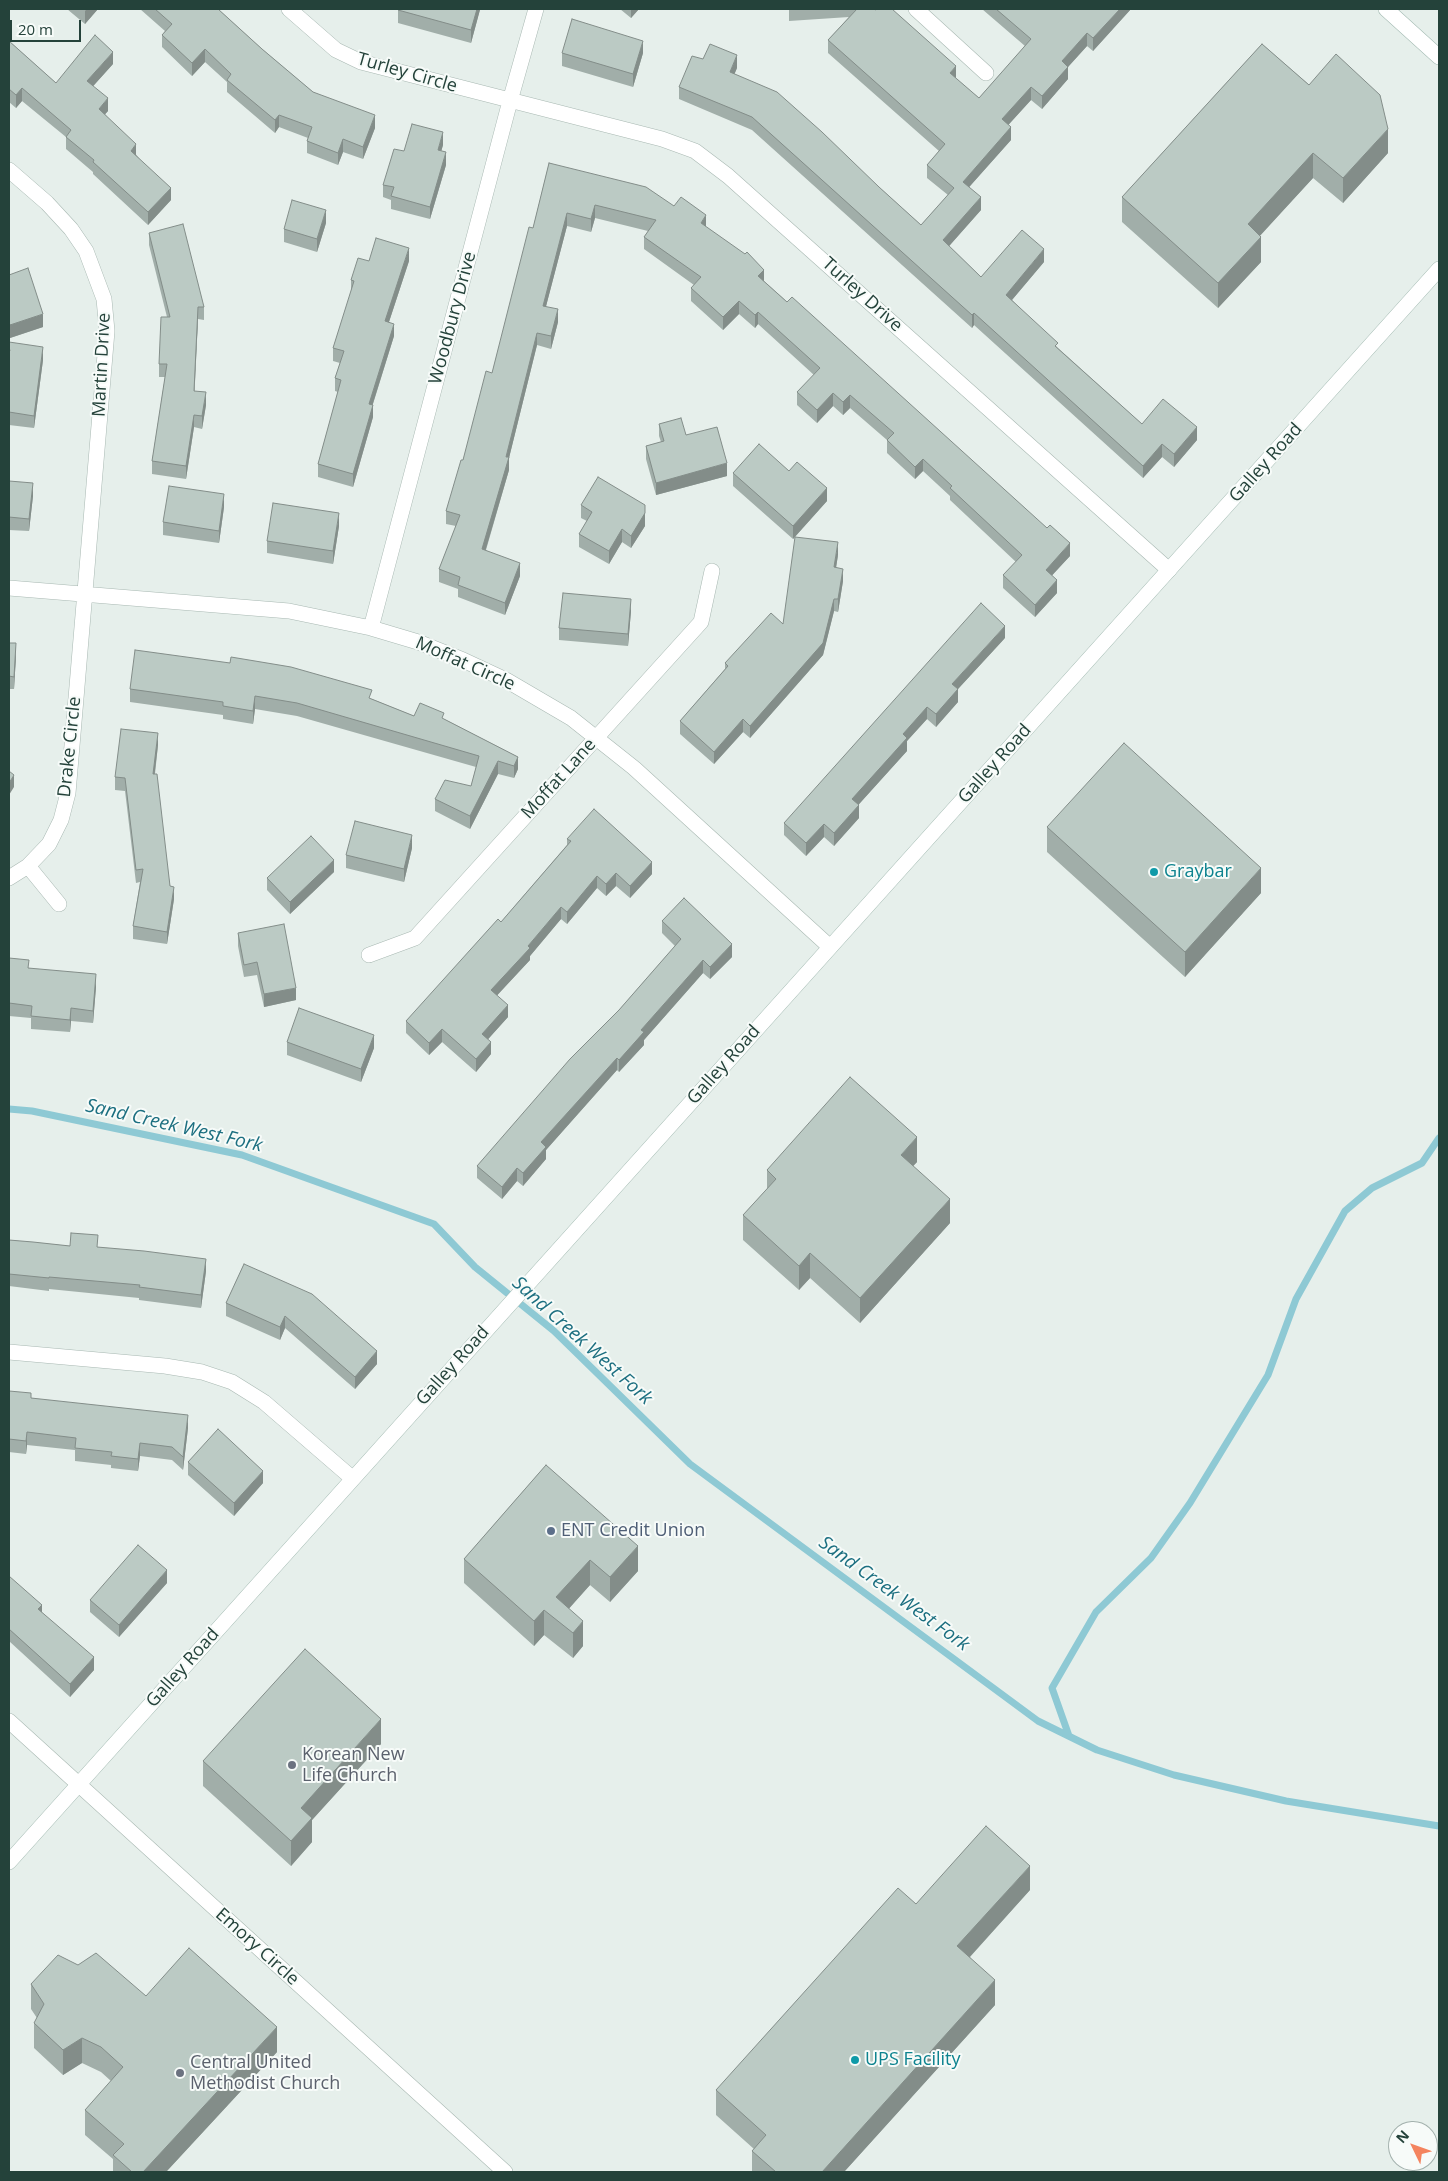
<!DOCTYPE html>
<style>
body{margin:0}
#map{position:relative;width:1448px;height:2181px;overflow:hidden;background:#e6efeb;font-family:"Open Sans",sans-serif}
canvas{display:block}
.frame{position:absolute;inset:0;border:10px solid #24423a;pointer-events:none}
.north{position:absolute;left:1388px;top:2121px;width:50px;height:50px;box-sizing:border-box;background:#f7fbf9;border:1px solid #a3b1ad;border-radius:50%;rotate:312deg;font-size:14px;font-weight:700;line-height:20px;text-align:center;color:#24423a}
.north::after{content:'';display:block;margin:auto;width:18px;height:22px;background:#f4845f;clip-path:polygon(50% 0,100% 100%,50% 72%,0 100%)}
.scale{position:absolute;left:10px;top:20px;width:71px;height:22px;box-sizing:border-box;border:2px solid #24423a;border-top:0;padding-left:6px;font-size:15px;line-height:18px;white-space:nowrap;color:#24423a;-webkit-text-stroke:4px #f7fbf9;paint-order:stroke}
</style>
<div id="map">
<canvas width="1448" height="2181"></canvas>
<div class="frame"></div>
<div class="north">N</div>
<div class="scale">20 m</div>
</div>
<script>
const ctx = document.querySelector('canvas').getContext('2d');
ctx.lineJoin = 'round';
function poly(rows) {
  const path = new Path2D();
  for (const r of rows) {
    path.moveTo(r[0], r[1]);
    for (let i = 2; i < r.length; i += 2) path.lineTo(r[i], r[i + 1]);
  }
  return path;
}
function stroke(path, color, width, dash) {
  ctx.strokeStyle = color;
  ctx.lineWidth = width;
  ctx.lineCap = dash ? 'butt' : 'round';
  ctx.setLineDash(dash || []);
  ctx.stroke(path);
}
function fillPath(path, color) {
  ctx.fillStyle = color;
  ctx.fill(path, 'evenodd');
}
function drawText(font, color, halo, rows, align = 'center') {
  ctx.font = font + ' "Open Sans",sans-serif';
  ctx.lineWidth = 4;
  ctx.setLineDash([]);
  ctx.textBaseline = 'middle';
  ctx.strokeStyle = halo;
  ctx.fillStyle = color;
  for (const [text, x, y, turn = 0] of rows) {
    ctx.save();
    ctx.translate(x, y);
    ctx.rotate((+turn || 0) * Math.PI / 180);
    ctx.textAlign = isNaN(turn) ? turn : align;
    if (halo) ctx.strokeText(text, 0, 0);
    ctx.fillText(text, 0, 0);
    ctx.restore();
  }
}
const stream = poly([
 [9,1109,32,1111,242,1155,434,1224,475,1267,554,1331,690,1464,1038,1721,1097,1750,1174,1775,1286,1801,1439,1826],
 [1069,1736,1052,1688,1096,1612,1151,1558,1190,1503,1268,1375,1296,1299,1345,1211,1372,1188,1422,1163,1439,1138]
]);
const street = poly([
 [289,9,336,50,361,62,662,139,695,151,728,176,1169,570],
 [916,9,986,73],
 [9,170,47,203,71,229,86,251,104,299,107,331,68,793,61,820,49,844,28,866,9,878],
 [9,588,289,611,371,628,418,642,463,660,506,680,571,718,634,768,830,947],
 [371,628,510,101,536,9],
 [28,866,59,904],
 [369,955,415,938,701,622,712,571],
 [9,1352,165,1366,202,1372,232,1382,264,1402,352,1478],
 [9,1721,505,2172]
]);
const secondary = poly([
 [1386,9,1439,57],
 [9,1862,1439,269]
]);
const wall = poly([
 [67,9,98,9,85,24],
 [140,9,218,9,262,49,313,92,375,128,363,159,343,152,338,165,307,153,307,141,308,138,279,127,275,133,227,92,227,82,205,62,192,76,162,47,162,35,165,31],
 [480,9,471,43,398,23,398,10],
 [620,9,639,9,631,18],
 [789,9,874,9,979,98,1025,46,982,9,1131,9,1093,51,1087,46,1068,67,1068,79,1042,109,1031,100,1008,125,1011,140,969,187,981,210,949,246,981,277,1044,262,1012,300,1058,348,1142,424,1197,440,1174,467,1162,457,1143,478,974,325,972,328,752,130,679,99,679,87,737,68,734,74,879,187,921,225,948,195,927,178,927,165,939,151,828,53,828,40,849,17,789,21],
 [9,41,56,83,113,64,93,86,108,111,105,114,171,200,148,225,93,174,93,172,66,149,66,137,22,101,16,108,9,102],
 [1262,44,1388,153,1343,203,1313,178,1259,236,1261,262,1218,308,1122,222,1122,197],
 [562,53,643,53,633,87,562,66],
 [443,145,441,151,446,165,430,219,391,209,391,200,383,197,383,185,404,151],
 [549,163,674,206,706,227,764,281,1070,556,1052,575,1057,593,1035,617,1003,588,1003,575,1016,562,950,500,950,496,923,471,915,479,887,453,887,440,850,408,843,415,833,406,817,423,797,405,797,392,814,375,758,324,755,328,739,314,723,330,691,301,691,288,694,285,644,249,644,237,648,231,595,218,591,232,567,226,546,306,558,322,551,349,537,345,509,458,509,470,486,550,520,576,505,615,458,597,458,589,439,582,439,569,456,526,446,524,446,511,492,373,533,228],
 [326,223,317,252,284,242,284,229],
 [149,233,204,307,204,320,198,319,194,391,206,405,202,429,194,427,186,479,152,474,152,461,165,377,159,377,159,364,167,317,149,245],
 [369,261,409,261,389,322,394,336,373,404,373,417,353,487,318,477,318,464,338,392,335,391,335,378,340,363,333,361,333,348,351,293,351,280],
 [9,275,43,327,10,338,9,334],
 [9,342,43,360,34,428,9,425],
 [659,424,727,476,656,495,646,459,646,446,661,442,659,436],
 [733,473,827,501,793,539,733,486],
 [9,481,33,496,29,531,9,530],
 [581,505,645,513,645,526,631,548,622,542,609,564,579,547,579,534,587,521,581,518],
 [224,507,219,543,163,535,163,522],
 [339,526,333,564,267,553,267,541],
 [838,555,836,568,843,581,838,612,834,611,823,655,750,738,743,732,714,764,680,734,680,721,725,669,725,663,783,624],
 [631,611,628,646,559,640,559,628],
 [1005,638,958,689,958,702,936,727,927,719,907,741,907,751,858,805,859,818,834,846,824,837,806,856,784,835,784,823],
 [9,643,16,656,14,689,9,689],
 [130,689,372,699,414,716,444,719,518,757,518,769,514,778,498,774,470,829,435,811,435,799,471,786,476,767,297,716,255,709,253,724,223,719,223,715,130,702],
 [158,745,155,774,170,886,174,899,167,944,133,939,133,926,140,882,136,883,125,791,115,790,115,777],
 [1047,827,1261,893,1185,977,1047,852],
 [567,839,652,874,630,898,616,886,606,896,597,888,567,924,561,919,530,956,530,960,497,995,508,1017,488,1039,491,1054,476,1072,442,1042,429,1055,406,1033,406,1021,501,922,567,845],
 [412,848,404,882,346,868,346,855],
 [334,872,290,914,267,890,267,878],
 [662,921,732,957,710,979,703,973,644,1040,644,1045,619,1072,617,1070,546,1150,546,1159,523,1186,517,1181,502,1199,477,1178,477,1166,619,1010,675,946,662,933],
 [238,933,296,1000,264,1007,257,975,244,977,238,946],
 [9,958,29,968,96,987,93,1023,71,1021,70,1032,31,1029,31,1018,9,1016],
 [287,1042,374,1048,361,1082,287,1055],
 [917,1162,913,1166,950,1223,860,1323,810,1278,799,1290,743,1240,743,1215,767,1189,767,1170],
 [9,1240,70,1246,98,1247,206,1271,201,1308,139,1300,139,1298,49,1289,49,1291,9,1286],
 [244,1264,377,1364,355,1389,285,1328,280,1340,226,1316,226,1303],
 [9,1391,31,1398,188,1428,183,1470,172,1460,140,1456,138,1471,111,1468,111,1465,75,1461,75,1450,27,1445,26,1454,9,1452],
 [188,1462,263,1483,234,1516,188,1475],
 [546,1465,638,1571,610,1602,590,1585,569,1608,583,1646,573,1658,544,1635,534,1646,464,1583,464,1559],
 [9,1576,94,1670,70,1697,9,1641],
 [167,1583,119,1637,90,1612,90,1600],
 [381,1744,312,1820,312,1842,291,1866,203,1786,203,1761],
 [1030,1890,970,1957,995,2005,844,2172,752,2172,752,2151,754,2149,716,2115,716,2090,916,1904],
 [78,1965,146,1996,277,2052,166,2172,113,2172,113,2159,85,2135,85,2110,111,2081,101,2072,82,2063,63,2075,34,2048,34,2023,37,2018,31,2009,31,1984]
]);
const shadedWall = poly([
 [87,9,98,9,85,24,85,11],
 [477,9,480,9,480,10,471,43,471,30],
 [631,9,639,9,631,18],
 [1120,9,1131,9,1093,51,1093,38],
 [1087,33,1087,46,1068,67,1068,79,1042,109,1042,96,1062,61],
 [643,41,643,53,633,87,633,74],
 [205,49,205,62,192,76,192,63],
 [113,52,113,64,87,93,87,81],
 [737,55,737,68,730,85,730,72],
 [956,66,956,79,950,73],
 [1031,87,1031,100,1002,132,1002,119],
 [22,88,22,101,16,108,16,95],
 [108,98,108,111,99,121,99,109],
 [279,115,279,127,275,133,275,120],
 [375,115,375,128,363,159,363,147],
 [1011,127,1011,140,963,194,963,182],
 [1388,129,1388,153,1343,203,1343,178],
 [443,132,443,145,438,163,438,150],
 [343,139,343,152,338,165,338,153],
 [136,144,136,157,131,151],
 [446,152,446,165,430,219,430,207],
 [1313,153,1313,178,1248,249,1248,224],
 [171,188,171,200,148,225,148,212],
 [981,197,981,210,943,253,943,240],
 [595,205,595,218,591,232,591,219],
 [326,210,326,223,317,252,317,239],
 [567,213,567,226,543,318,543,306],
 [706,215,706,228,701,223],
 [1261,237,1261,262,1218,308,1218,283],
 [409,248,409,261,385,334,385,321],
 [1044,249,1044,262,1006,307,1006,295],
 [764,270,764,282,758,276],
 [739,301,739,314,723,330,723,317],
 [198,307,198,319,194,403,194,391],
 [558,309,558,322,551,349,551,336],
 [758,312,758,324,755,328,755,315],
 [974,313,974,325,972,328,972,315],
 [43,314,43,327,10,338,10,325],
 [394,324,394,336,369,416,369,404],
 [537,333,537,345,509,458,509,470,482,562,482,549,506,457],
 [43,347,43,360,34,428,34,416],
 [206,392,206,405,202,429,202,416],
 [833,393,833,406,817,423,817,410],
 [850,395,850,408,843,415,843,402],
 [373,405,373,417,353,487,353,474],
 [194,415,194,427,186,479,186,466],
 [1197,427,1197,440,1174,467,1174,454],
 [1162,444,1162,457,1143,478,1143,466],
 [923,459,923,471,915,479,915,467],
 [727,463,727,476,656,495,656,483],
 [33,483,33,496,29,531,29,519],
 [827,488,827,501,793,539,793,526],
 [224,494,224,507,219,543,219,531],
 [339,513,339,526,333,564,333,551],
 [645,513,645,526,631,548,631,536],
 [622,529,622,542,609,564,609,551],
 [838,542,838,555,834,580,834,567],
 [1070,543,1070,556,1046,582,1046,570],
 [520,563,520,576,505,615,505,603],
 [843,569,843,581,838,612,838,599],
 [1057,580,1057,593,1035,617,1035,605],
 [631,599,631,611,628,646,628,634],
 [834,599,834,611,823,655,750,738,750,726],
 [1005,626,1005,638,958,689,958,702,936,727,936,714,952,684],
 [16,643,16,656,14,689,14,677],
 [255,696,255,709,253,724,253,711],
 [927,707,927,719,907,741,907,751,852,812,852,799,903,734],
 [743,719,743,732,714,764,714,752],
 [158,733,158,745,153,787,153,774],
 [518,757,518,769,514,778,514,766],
 [498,761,498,774,470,829,470,816],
 [14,775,14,787,9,795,9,783],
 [859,805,859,818,834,846,834,833],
 [824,824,824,837,806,856,806,843],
 [412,835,412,848,404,882,404,869],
 [334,860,334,872,290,914,290,902],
 [652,862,652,874,630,898,630,886],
 [1261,868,1261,893,1185,977,1185,952],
 [616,873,616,886,606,896,606,884],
 [597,876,597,888,567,924,567,912],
 [174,887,174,899,167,944,167,932],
 [561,907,561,919,530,956,530,960,491,1002,491,990],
 [732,944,732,957,710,979,710,967],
 [703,960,703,973,644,1040,644,1045,619,1072,619,1060,641,1030],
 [96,974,96,987,93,1023,93,1011],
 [296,988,296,1000,264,1007,264,994],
 [508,1005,508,1017,482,1046,482,1034],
 [71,1008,71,1021,70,1032,70,1020],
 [442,1029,442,1042,429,1055,429,1043],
 [374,1035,374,1048,361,1082,361,1069],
 [491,1042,491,1054,476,1072,476,1059],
 [617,1058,617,1070,546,1150,546,1159,523,1186,523,1173,541,1142],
 [917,1137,917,1162,901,1179,901,1155],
 [517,1168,517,1181,502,1199,502,1187],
 [950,1199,950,1223,860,1323,860,1298],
 [810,1253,810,1278,799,1290,799,1266],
 [206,1259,206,1271,201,1308,201,1295],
 [285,1316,285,1328,280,1340,280,1327],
 [377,1351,377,1364,355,1389,355,1377],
 [188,1415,188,1428,183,1470,183,1457],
 [27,1432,27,1445,26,1454,26,1441],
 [140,1443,140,1456,138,1471,138,1459],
 [263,1471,263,1483,234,1516,234,1503],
 [638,1546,638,1571,610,1602,610,1577],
 [590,1560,590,1585,558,1621,556,1597],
 [167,1570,167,1583,119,1637,119,1625],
 [42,1605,42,1618,38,1609],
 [544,1610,544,1635,534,1646,534,1621],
 [583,1621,583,1646,573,1658,573,1633],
 [94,1657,94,1670,70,1697,70,1684],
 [381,1719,381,1744,312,1820,312,1842,291,1866,291,1841,301,1808],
 [1030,1866,1030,1890,957,1971,957,1946],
 [995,1980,995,2005,844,2172,822,2172],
 [277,2027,277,2052,166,2172,143,2172],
 [82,2038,82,2063,63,2075,63,2050]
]);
const building = poly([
 [155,9,218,9,262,49,313,92,375,115,363,147,343,139,338,153,307,141,312,127,279,115,275,120,227,80,231,74,205,49,192,63,162,35,172,24,155,9],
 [398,9,477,9,471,30,398,10,398,9],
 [857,9,874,9,876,10,877,9,892,9,956,66,950,73,979,98,1031,39,996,9,1120,9,1093,38,1087,33,1062,61,1068,67,1042,96,1031,87,1002,119,1011,127,963,182,981,197,943,240,981,277,1022,230,1044,249,1006,295,1058,343,1055,346,1142,424,1163,399,1197,427,1174,454,1162,444,1143,466,974,313,972,315,752,117,679,87,692,56,703,59,710,44,737,55,730,72,777,92,822,132,879,187,921,225,954,188,927,165,945,144,828,40,857,9],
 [572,19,643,41,633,74,562,53,572,19],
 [95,35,113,52,87,81,108,98,99,109,136,144,131,151,171,188,148,212,93,162,94,160,66,137,71,130,22,88,16,95,9,89,9,41,56,83,95,35],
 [1262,44,1309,85,1336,54,1380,95,1388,129,1343,178,1313,153,1248,224,1261,237,1218,283,1122,197,1262,44],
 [412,124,443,132,438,150,446,152,430,207,391,196,394,187,383,185,394,149,404,151,412,124],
 [549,163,646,187,674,206,681,197,706,215,701,223,745,254,747,252,764,270,758,276,787,302,792,297,1047,528,1050,525,1070,543,1046,570,1057,580,1035,605,1003,575,1022,555,950,488,952,486,923,459,915,467,887,440,894,433,850,395,843,402,833,393,817,410,797,392,820,368,758,312,755,315,739,301,723,317,691,288,701,277,644,237,656,220,595,205,591,219,567,213,543,306,558,309,551,336,537,333,506,457,509,457,482,549,520,563,505,603,458,585,460,577,439,569,460,515,446,511,461,460,463,460,486,371,492,373,529,227,533,228,549,163],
 [292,200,326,210,317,239,284,229,292,200],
 [183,224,204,307,198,307,194,391,206,392,202,416,194,415,186,466,152,461,167,364,159,364,161,317,170,317,149,233,183,224],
 [376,238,409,248,385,321,394,324,369,404,373,405,353,474,318,464,341,380,335,378,344,351,333,348,354,281,351,280,358,258,369,261,376,238],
 [28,268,43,314,10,325,9,322,9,275,28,268],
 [9,342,43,347,34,416,9,412,9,350,10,351,9,347,9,342],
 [681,418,686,435,717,427,727,463,656,483,646,446,664,441,659,424,681,418],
 [759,444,789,471,797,462,827,488,793,526,733,473,759,444],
 [598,477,645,505,645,513,631,536,622,529,609,551,579,534,592,512,581,505,598,477],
 [9,481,33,483,29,519,9,517,9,481],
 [169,486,224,494,219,531,163,522,169,486],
 [273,503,339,513,333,551,267,541,273,503],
 [795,537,838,542,834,567,843,569,838,599,834,599,823,643,750,726,743,719,714,752,680,721,728,666,725,663,771,613,783,624,795,537],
 [563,593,631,599,628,634,559,628,563,593],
 [981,603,1005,626,952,684,958,689,936,714,927,707,903,734,907,738,852,799,859,805,834,833,824,824,806,843,784,823,981,603],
 [9,643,16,643,14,677,9,676,9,643],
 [135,650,230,663,231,657,291,667,372,690,369,698,414,716,420,703,444,713,442,718,518,757,514,766,498,761,470,816,435,799,445,780,471,786,479,756,297,703,255,696,253,711,223,706,223,702,130,689,135,650],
 [121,729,158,733,153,774,157,774,170,886,174,887,167,932,133,926,143,869,136,870,125,778,115,777,121,729],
 [1124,743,1261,868,1185,952,1047,827,1124,743],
 [9,771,14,775,9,783,9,771],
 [594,809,652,862,630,886,616,873,606,884,597,876,567,912,561,907,528,946,530,948,491,990,508,1005,482,1034,491,1042,476,1059,442,1029,429,1043,406,1021,498,919,501,922,571,841,567,839,594,809],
 [355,821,412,835,404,869,346,855,355,821],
 [311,836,334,860,290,902,267,878,311,836],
 [684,898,732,944,710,967,703,960,641,1030,644,1032,619,1060,617,1058,541,1142,546,1147,523,1173,517,1168,502,1187,477,1166,570,1059,619,1010,681,939,662,921,684,898],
 [284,924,296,988,264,994,257,962,244,965,238,933,284,924],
 [9,958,29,960,28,968,96,974,93,1011,71,1008,70,1020,31,1016,32,1006,9,1003,9,958],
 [299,1008,374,1035,361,1069,287,1042,299,1008],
 [850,1077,917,1137,901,1155,950,1199,860,1298,810,1253,799,1266,743,1215,776,1179,767,1170,850,1077],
 [71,1233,98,1235,97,1247,144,1251,206,1259,201,1295,139,1287,140,1285,49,1277,49,1278,9,1274,9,1240,33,1242,70,1246,71,1233],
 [244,1264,312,1294,377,1351,355,1377,285,1316,280,1327,226,1303,244,1264],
 [9,1391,31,1393,31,1398,188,1415,183,1457,172,1447,140,1443,138,1459,111,1456,112,1452,75,1448,76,1438,27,1432,26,1441,9,1439,9,1391],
 [218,1429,263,1471,234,1503,188,1462,218,1429],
 [546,1465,638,1546,610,1577,590,1560,556,1597,583,1621,573,1633,544,1610,534,1621,464,1559,546,1465],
 [138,1545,167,1570,119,1625,90,1600,138,1545],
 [9,1576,42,1605,38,1609,94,1657,70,1684,9,1629,9,1576],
 [305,1649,381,1719,301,1808,312,1818,291,1841,203,1761,305,1649],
 [986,1826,1030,1866,957,1946,995,1980,822,2172,776,2172,752,2151,766,2135,716,2090,898,1888,916,1904,986,1826],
 [189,1948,277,2027,143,2172,132,2172,113,2155,124,2144,85,2110,123,2067,101,2047,82,2038,63,2050,34,2023,44,2004,31,1984,58,1955,78,1965,96,1953,146,1996,189,1948]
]);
const markers = [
 [1154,872,5,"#0f9aa8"],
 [551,1531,5,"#5c6f8a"],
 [292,1765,5,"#6b7280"],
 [855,2060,5,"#0f9aa8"],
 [180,2073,5,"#6b7280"]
];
const streetNames = [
 ["Turley Circle",407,73,16],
 ["Turley Drive",862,295,42],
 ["Woodbury Drive",453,318,-75],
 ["Martin Drive",102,365,-87],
 ["Galley Road",1266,463,-48],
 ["Moffat Circle",465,664,24],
 ["Drake Circle",70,747,-84],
 ["Galley Road",995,764,-48],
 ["Moffat Lane",559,779,-48],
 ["Galley Road",724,1065,-48],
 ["Galley Road",453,1366,-48],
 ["Galley Road",183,1668,-48],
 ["Emory Circle",257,1947,42]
];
const cultureNames = [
 ["Graybar",1164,872],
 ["UPS Facility",865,2060]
];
const serviceNames = [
 ["ENT Credit Union",561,1531]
];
const worshipNames = [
 ["Korean New",302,1755],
 ["Life Church",302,1776],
 ["Central United",190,2063],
 ["Methodist Church",190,2084]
];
const waterNames = [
 ["Sand Creek West Fork",174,1126,13],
 ["Sand Creek West Fork",582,1341,42],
 ["Sand Creek West Fork",894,1594,36]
];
stroke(stream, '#8ec9d4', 7);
stroke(street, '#a8b8b2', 16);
stroke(secondary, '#a4bbb3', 16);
stroke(street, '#fff', 15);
stroke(secondary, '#fff', 15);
fillPath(wall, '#a1aea9');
fillPath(shadedWall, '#838d89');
fillPath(building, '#bbcac4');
stroke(building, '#838d89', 1);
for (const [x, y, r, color] of markers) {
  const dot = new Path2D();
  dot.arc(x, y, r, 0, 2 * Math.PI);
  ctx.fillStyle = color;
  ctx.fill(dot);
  stroke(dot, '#f7fbf9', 2);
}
drawText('18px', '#24423a', '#f7fbf9', streetNames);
drawText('18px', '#0d838f', '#f7fbf9', cultureNames, 'left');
drawText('18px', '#4e5e75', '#f7fbf9', serviceNames, 'left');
drawText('18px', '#5b616d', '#f7fbf9', worshipNames, 'left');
drawText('italic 19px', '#1c6f80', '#f7fbf9', waterNames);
</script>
